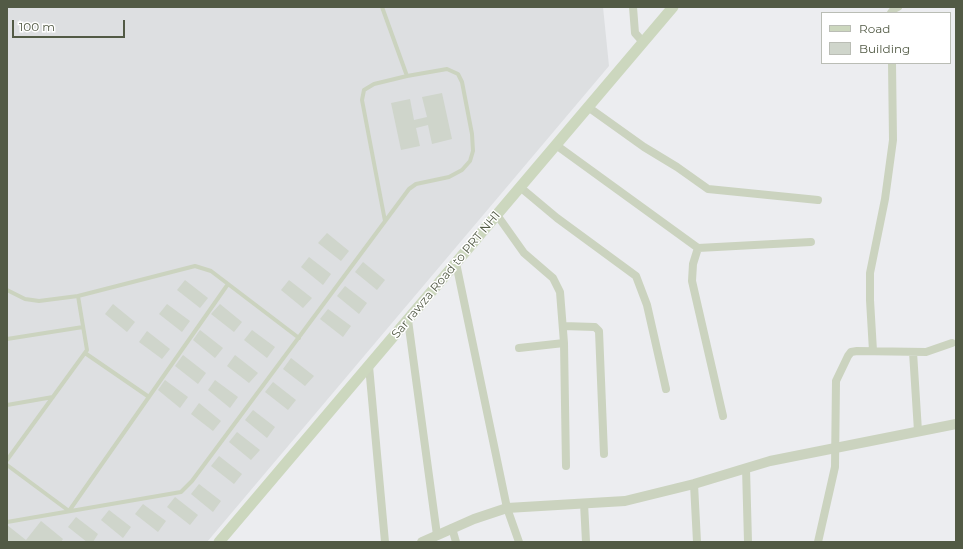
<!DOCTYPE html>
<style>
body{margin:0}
#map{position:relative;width:963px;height:549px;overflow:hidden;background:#ecedf0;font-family:Montserrat,sans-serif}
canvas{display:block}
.frame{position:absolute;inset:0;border:8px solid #525a45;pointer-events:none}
.legend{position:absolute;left:821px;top:12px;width:130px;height:52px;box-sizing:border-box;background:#fff;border:1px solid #babdb5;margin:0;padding:5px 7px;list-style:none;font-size:12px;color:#525a45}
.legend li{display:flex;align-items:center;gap:8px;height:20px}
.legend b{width:20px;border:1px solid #babdb5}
.scale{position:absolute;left:12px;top:20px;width:113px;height:18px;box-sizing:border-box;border:2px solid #525a45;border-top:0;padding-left:5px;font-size:12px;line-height:14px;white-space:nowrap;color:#525a45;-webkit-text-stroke:3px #fff;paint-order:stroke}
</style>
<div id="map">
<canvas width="963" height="549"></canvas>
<div class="frame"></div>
<ul class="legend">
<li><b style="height:5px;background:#ccd7be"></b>Road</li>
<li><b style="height:11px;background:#cfd5cb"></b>Building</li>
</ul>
<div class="scale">100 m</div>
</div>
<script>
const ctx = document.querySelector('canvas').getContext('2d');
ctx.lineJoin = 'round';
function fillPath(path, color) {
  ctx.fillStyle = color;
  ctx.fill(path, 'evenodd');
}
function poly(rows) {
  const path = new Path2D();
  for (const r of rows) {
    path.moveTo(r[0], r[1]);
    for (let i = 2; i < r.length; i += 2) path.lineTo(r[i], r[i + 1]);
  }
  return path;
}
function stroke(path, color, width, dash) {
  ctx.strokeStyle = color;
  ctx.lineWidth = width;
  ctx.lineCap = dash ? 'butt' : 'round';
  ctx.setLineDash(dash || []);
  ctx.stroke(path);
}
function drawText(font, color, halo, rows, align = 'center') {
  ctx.font = font + ' Montserrat,sans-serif';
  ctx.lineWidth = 3;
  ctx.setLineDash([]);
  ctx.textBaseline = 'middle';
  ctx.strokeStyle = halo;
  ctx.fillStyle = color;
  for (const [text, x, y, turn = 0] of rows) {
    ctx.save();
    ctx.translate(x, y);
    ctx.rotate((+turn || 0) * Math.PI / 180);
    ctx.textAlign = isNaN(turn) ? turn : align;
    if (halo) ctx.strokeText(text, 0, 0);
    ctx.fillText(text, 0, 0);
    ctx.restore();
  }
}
const education = poly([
 [7,7,603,7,609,66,207,542,7,542]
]);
const building = poly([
 [442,93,452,139,432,144,428,125,416,128,420,146,401,150,391,103,410,99,414,120,427,117,422,97],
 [327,233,349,251,341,261,318,243],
 [309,257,331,274,323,285,301,267],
 [363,262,385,280,377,290,355,272],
 [185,280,208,298,200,308,177,290],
 [289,280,312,298,303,308,281,290],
 [345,286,367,303,359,314,337,296],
 [113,304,135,322,127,332,105,314],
 [167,304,190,321,182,332,159,314],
 [220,304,242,322,234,332,211,314],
 [328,309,351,326,343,337,320,319],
 [200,330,223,348,215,358,193,340],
 [252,330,275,347,267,358,244,340],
 [147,331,170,349,162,359,139,342],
 [183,355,206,373,198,384,175,366],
 [235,355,258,373,249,383,227,366],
 [291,358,314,376,305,386,283,369],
 [165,380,188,397,180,408,158,390],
 [215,380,238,397,230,408,208,390],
 [273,382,296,400,288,410,265,392],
 [199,403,221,421,213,431,191,414],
 [253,410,275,427,267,438,245,420],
 [237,432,260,450,251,460,229,442],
 [219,456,242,474,234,484,211,466],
 [199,484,221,501,213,512,191,494],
 [175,497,198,515,190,525,167,507],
 [143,504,166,521,158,532,135,514],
 [109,510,131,527,123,538,101,520],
 [76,517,98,534,93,542,87,542,68,527],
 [41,521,63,539,61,542,7,542,7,525,26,540]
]);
const service = poly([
 [382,7,407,76,374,84,364,90,362,100,385,221],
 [7,290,25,299,39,301,78,296,87,350,7,460],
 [78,296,195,266,211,271,299,338],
 [7,339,83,327],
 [85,353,149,397],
 [7,405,53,397],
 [7,465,69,511,228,284],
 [7,522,181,492,192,481,409,189,416,184,449,177,462,170,470,161,473,151,472,134,462,82,458,74,447,69,407,76]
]);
const minor = poly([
 [633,7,635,33,643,42],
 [891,13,894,9,898,7],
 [588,107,644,147,677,167,708,189,818,200],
 [556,145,698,248,693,264,692,281,723,416],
 [520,187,557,218,636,276,647,305,666,389],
 [497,215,524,253,553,278,560,292,564,343,566,466],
 [698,248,811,242],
 [456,263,507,508,519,542],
 [408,320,437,535],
 [563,326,595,327,599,331,604,454],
 [519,348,564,343],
 [873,351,870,300,870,273,885,199,893,140,892,63],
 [913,352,918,431],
 [369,366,385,542],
 [746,468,748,542],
 [694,484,697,542],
 [584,503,586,542],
 [452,528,456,542],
 [818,542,835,467,836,381,848,356,851,352,857,351,926,352,952,343]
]);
const tertiary = poly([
 [422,542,474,519,507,508,625,501,694,484,770,461,956,424]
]);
const secondary = poly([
 [219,542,673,7]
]);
const streetNames = [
 ["Sar rawza Road to PRT NH1",446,275,-50]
];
fillPath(education, '#dddfe1');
fillPath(building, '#cfd5cb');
stroke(service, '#cbd3bf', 4);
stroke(minor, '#cbd3bf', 8);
stroke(tertiary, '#cbd3bf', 10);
stroke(secondary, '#ccd7be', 11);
drawText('12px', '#525a45', '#fff', streetNames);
</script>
